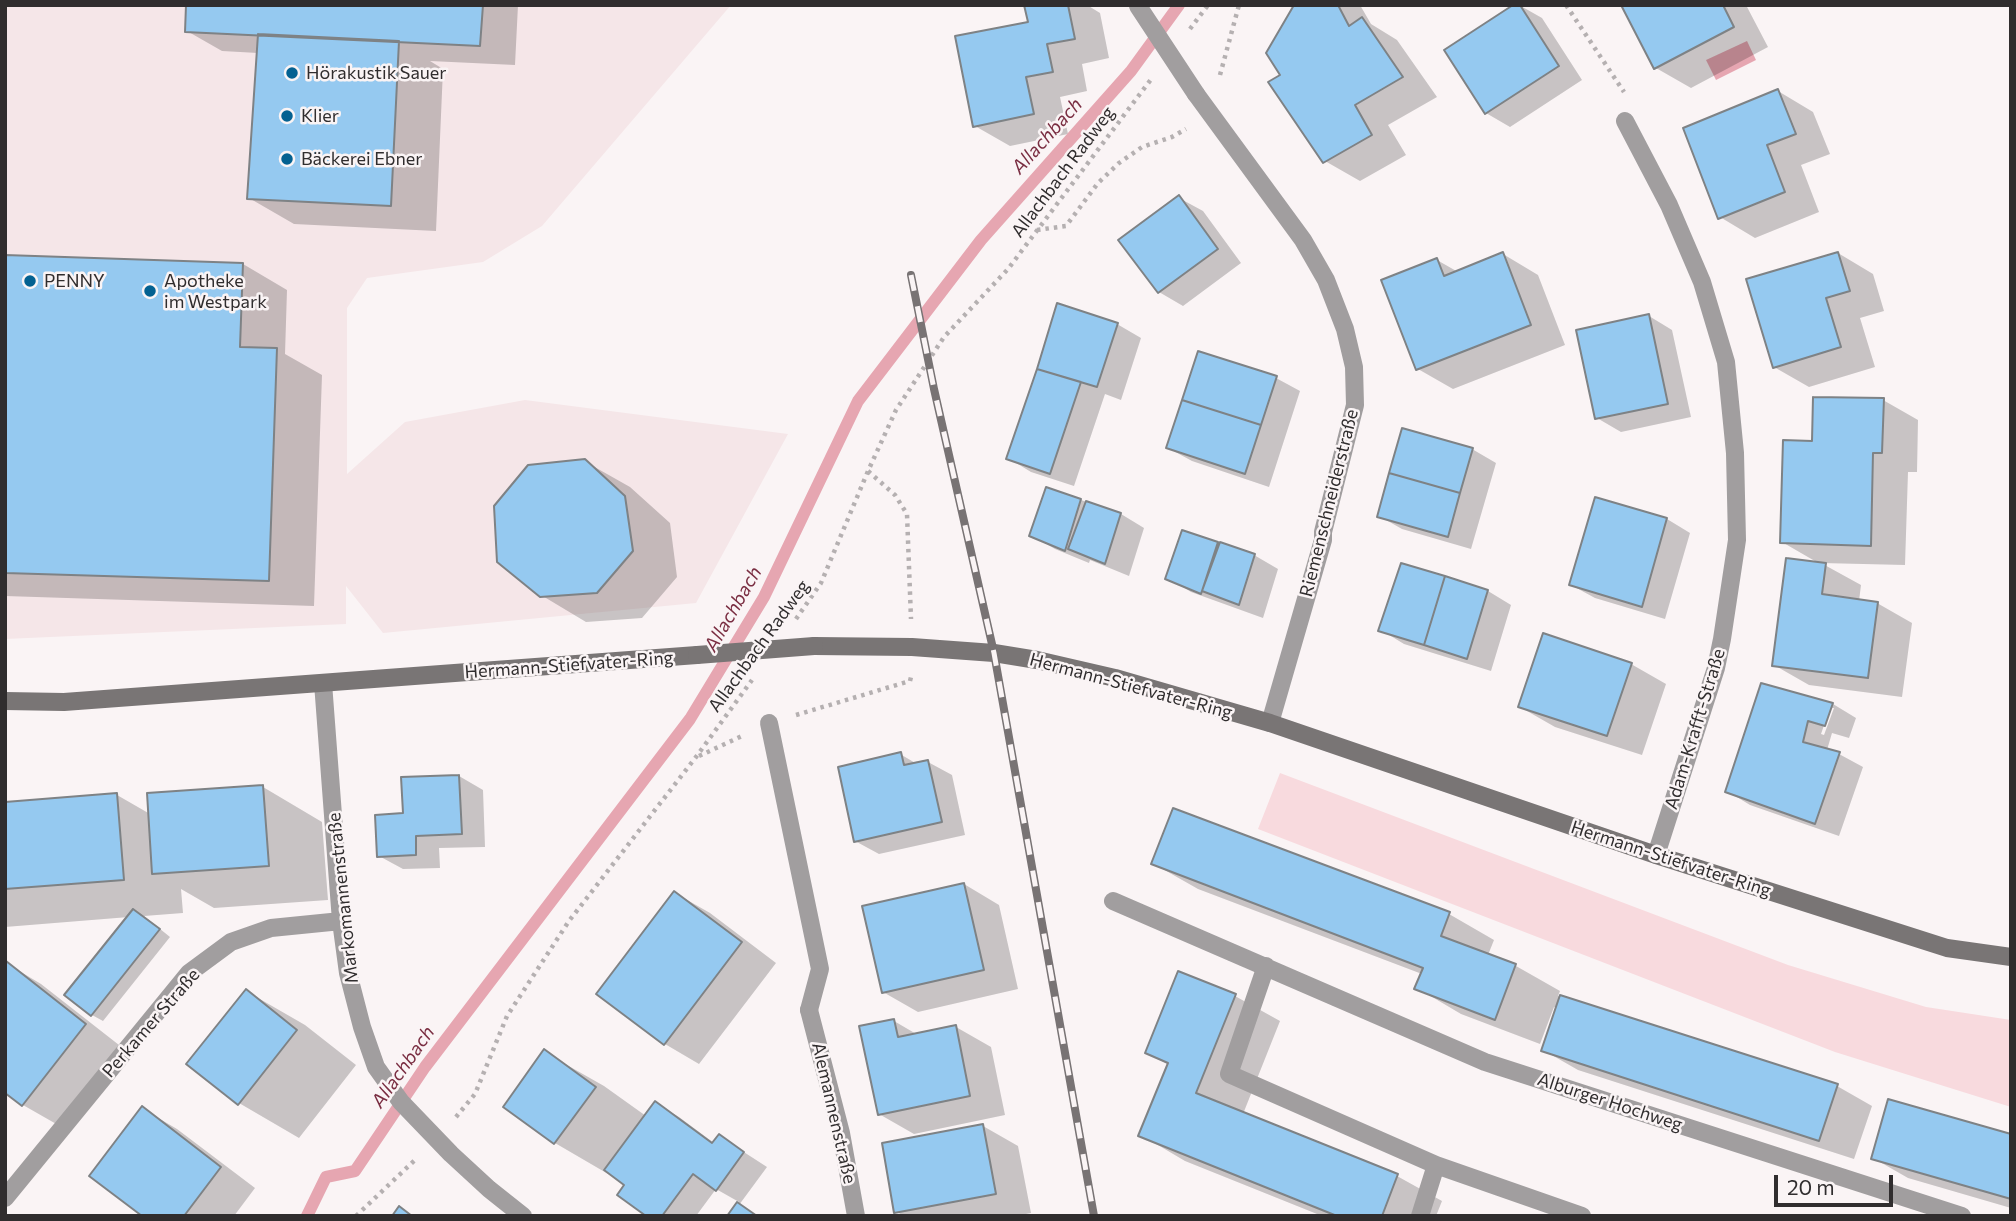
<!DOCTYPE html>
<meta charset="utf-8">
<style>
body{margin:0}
#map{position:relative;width:2016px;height:1221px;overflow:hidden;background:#faf4f5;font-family:Commissioner,sans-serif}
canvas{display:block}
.frame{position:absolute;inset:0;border:7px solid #302d2e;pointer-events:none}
.scale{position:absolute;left:1774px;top:1175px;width:119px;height:32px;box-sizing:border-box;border:4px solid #302d2e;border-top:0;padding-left:9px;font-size:21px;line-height:24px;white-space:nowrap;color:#302d2e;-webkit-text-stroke:5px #faf4f5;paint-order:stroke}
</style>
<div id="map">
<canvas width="2016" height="1221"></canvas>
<div class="frame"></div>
<div class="scale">20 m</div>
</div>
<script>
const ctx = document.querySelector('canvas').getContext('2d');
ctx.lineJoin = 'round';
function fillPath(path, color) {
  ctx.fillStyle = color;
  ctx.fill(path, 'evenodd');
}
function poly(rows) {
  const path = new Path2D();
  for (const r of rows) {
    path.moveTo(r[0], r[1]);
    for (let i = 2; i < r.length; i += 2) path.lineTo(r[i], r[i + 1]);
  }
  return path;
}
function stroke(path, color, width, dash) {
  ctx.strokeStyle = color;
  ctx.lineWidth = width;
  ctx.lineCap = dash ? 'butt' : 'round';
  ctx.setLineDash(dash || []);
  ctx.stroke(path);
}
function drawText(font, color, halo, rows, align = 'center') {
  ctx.font = font + ' Commissioner,sans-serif';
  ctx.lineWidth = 5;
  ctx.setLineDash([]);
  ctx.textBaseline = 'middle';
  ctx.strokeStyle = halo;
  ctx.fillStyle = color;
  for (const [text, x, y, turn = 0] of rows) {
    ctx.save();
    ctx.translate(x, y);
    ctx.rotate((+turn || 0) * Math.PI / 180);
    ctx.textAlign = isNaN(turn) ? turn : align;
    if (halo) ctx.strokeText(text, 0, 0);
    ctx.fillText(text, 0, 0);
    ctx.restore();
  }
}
const built = poly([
 [5,5,731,5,542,226,483,262,367,278,347,308,347,474,405,422,525,400,788,434,696,603,383,633,346,586,346,624,5,639]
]);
const green = poly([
 [1280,773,1788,965,1926,1007,2011,1020,2011,1107,1835,1052,1258,829]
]);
const water = poly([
 [1747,41,1756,60,1716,80,1706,60]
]);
const shadow = poly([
 [188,5,518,5,515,65,430,61,443,69,436,231,294,224,249,198,258,53,222,51,187,31],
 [1026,5,1087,5,1100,13,1109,58,1082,64,1087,91,1060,97,1068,134,1010,146,975,126,1030,23],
 [1296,5,1360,5,1371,24,1397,40,1437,97,1388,125,1406,155,1360,181,1325,161,1283,76],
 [1519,5,1542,18,1582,80,1510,127,1486,113],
 [1623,5,1746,5,1768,47,1691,88,1656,68],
 [1778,91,1813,112,1830,154,1801,165,1819,212,1755,238,1720,217],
 [1179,198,1203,211,1241,263,1183,306,1159,292],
 [1838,253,1873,274,1884,311,1860,318,1875,367,1809,387,1774,367],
 [1503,254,1538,275,1565,345,1453,389,1418,369,1437,260,1458,272],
 [5,257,243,264,287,290,285,354,322,375,314,606,5,596],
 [1649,316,1672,330,1691,417,1621,432,1597,418],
 [1117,324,1141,338,1121,400,1105,394,1074,486,1031,472,1008,458],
 [1276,378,1300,391,1269,487,1192,461,1168,448],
 [1883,400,1918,420,1917,472,1908,472,1905,565,1821,563,1861,585,1859,601,1877,603,1912,623,1902,697,1809,685,1774,665,1820,564,1782,542,1813,443],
 [1472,449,1496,463,1471,549,1402,529,1379,516],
 [584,461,630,487,670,523,677,577,642,618,586,622,541,595],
 [1596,499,1667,519,1690,533,1665,619,1595,598,1571,585],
 [1081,500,1121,514,1144,528,1129,576,1090,560,1089,563,1055,549,1031,535],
 [1217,544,1254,555,1278,569,1263,618,1191,592,1168,578],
 [1402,565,1488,591,1511,605,1491,671,1404,644,1381,630],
 [1631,664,1666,684,1642,755,1555,727,1520,707],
 [1762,685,1833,704,1856,718,1849,738,1832,733,1827,750,1839,754,1863,767,1839,836,1750,805,1727,791],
 [1830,708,1834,708,1824,735,1821,734],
 [900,754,917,764,928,762,952,775,965,835,879,854,855,841],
 [459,776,483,790,485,847,439,848,440,868,403,869,379,856,405,815],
 [263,787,322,822,328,900,214,908,181,889,183,913,144,916,170,937,103,1021,92,1015,129,917,5,927,5,803,117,795,150,814],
 [1154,864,1449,914,1494,940,1488,955,1516,966,1560,991,1558,996,1837,1086,1872,1106,1854,1159,1578,1070,1543,1050,1557,1008,1554,1007,1540,1044,1461,1014,1417,988,1422,974,1198,889],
 [964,884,999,905,1018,989,918,1012,883,992],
 [675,893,710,913,776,963,699,1064,665,1044],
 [6,963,41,984,119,1045,58,1125,23,1105,5,1091],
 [246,991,305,1025,356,1065,299,1138,239,1103,189,1064],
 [1235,996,1280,1021,1243,1114,1397,1176,1442,1201,1436,1216,1322,1216,1185,1161,1141,1135,1169,1065,1147,1053],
 [894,1021,918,1035,956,1027,991,1047,1005,1115,914,1134,879,1114],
 [544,1052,604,1086,646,1116,655,1103,679,1117,714,1143,719,1136,767,1167,739,1205,758,1216,729,1216,739,1202,716,1189,696,1216,648,1216,627,1185,555,1143,505,1106],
 [143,1109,177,1129,255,1188,234,1216,144,1216],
 [983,1126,1018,1146,1031,1213,1016,1216,903,1216,896,1211],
 [2011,1136,2011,1208,1908,1178,1873,1158]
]);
const stream = poly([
 [307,1216,326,1177,355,1171,425,1067,690,719,764,597,858,401,981,240,1131,71,1179,5]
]);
const building = poly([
 [186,5,483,5,480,46,185,32,186,5],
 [1024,5,1068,5,1075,39,1047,44,1053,72,1026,77,1034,114,973,127,955,36,1028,22,1024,5],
 [1294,5,1338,5,1349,26,1362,17,1403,77,1355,105,1372,135,1323,163,1268,82,1280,75,1266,53,1294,5],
 [1513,5,1520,5,1559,66,1485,114,1444,50,1513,5],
 [1621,5,1723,5,1734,27,1654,69,1621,5],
 [258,34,399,41,391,206,247,199,258,34],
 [1778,89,1796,134,1767,145,1785,192,1718,219,1683,128,1778,89],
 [1179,195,1218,249,1158,293,1118,240,1179,195],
 [1503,252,1531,325,1416,370,1381,280,1437,258,1444,276,1503,252],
 [1838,252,1850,291,1826,298,1841,347,1773,368,1746,279,1838,252],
 [5,255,243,263,240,347,277,348,269,581,5,573,5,255],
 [1057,303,1118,323,1097,387,1037,369,1057,303],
 [1649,314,1668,404,1595,419,1576,330,1649,314],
 [1198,351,1277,376,1261,425,1182,400,1198,351],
 [1037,369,1081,382,1050,474,1006,459,1037,369],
 [1813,397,1884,398,1882,453,1873,453,1871,546,1780,543,1783,440,1812,441,1813,397],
 [1182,400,1261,425,1245,474,1166,448,1182,400],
 [1402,428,1473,448,1460,493,1389,473,1402,428],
 [585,459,625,496,633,551,597,593,540,597,497,562,494,506,528,465,585,459],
 [1389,473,1460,493,1448,537,1377,517,1389,473],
 [1046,487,1081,499,1065,551,1029,536,1046,487],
 [1595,497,1667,518,1642,607,1569,585,1595,497],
 [1086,501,1121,513,1105,564,1068,549,1086,501],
 [1182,530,1218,542,1201,594,1165,579,1182,530],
 [1220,542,1255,554,1239,605,1202,591,1220,542],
 [1786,558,1826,563,1822,594,1878,602,1868,678,1772,666,1786,558],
 [1401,563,1445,576,1424,645,1378,631,1401,563],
 [1445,576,1488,590,1467,659,1424,645,1445,576],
 [1543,633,1632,663,1607,736,1518,707,1543,633],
 [1761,683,1833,703,1825,726,1808,721,1803,742,1840,752,1815,824,1725,792,1761,683],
 [901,752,904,765,928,760,942,822,854,842,838,767,901,752],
 [459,775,462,834,416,836,416,855,377,857,375,815,403,813,401,777,459,775],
 [263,785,269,866,152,874,147,793,263,785],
 [117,793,124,880,5,889,5,802,117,793],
 [1173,808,1450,912,1441,936,1516,964,1495,1020,1414,989,1423,968,1151,864,1173,808],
 [964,883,984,970,882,993,862,906,964,883],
 [674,891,742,942,664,1045,596,994,674,891],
 [133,909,160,929,91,1016,64,995,133,909],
 [6,961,86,1024,22,1106,5,1093,6,961],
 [1178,971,1236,994,1196,1093,1398,1174,1382,1216,1337,1216,1138,1136,1168,1063,1145,1053,1178,971],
 [246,989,297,1030,238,1105,186,1064,246,989],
 [1560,995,1838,1084,1819,1141,1541,1051,1560,995],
 [894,1019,898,1037,956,1025,970,1096,878,1115,859,1026,894,1019],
 [544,1049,596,1087,554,1144,503,1107,544,1049],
 [1888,1099,2011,1134,2011,1199,1871,1159,1888,1099],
 [655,1101,712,1143,719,1134,744,1152,716,1191,693,1174,662,1216,646,1216,617,1195,624,1185,604,1170,655,1101],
 [142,1106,221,1167,184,1216,142,1216,89,1176,142,1106],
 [983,1124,996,1194,894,1213,882,1143,983,1124],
 [737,1202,757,1216,727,1216,737,1202],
 [399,1206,412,1216,392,1216,399,1206]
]);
const path = poly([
 [1566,5,1624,92],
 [1190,29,1208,5],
 [1220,75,1239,5],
 [1037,230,1066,226,1098,183,1119,163,1142,147,1172,137,1186,129],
 [868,471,895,495,907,514,911,619],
 [796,619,821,583,868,471,896,410,944,337,1008,269,1152,78],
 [796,715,910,681,911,677],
 [699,756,742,736],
 [456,1117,475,1094,507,1016,569,921,696,757,752,680],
 [356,1216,416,1159]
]);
const lane = poly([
 [769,723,820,969,809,1010]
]);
const street = poly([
 [1196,94,1303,240,1326,280,1345,329,1354,367,1355,405,1323,532,1323,540,1270,723],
 [1625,121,1669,205,1702,282,1726,362,1735,453,1737,540,1722,639,1716,668,1656,855],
 [323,683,341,921,348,973,362,1027,376,1067,401,1102,451,1154,489,1189,523,1216],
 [1113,901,1485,1062,1962,1216],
 [1266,966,1229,1074,1436,1165,1582,1216],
 [809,1010,841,1133,856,1216],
 [5,1198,189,973,231,942,271,928,341,921],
 [1420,1216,1436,1165]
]);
const secondary = poly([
 [814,646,912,647,994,653,1037,660,1115,678,1270,723,1656,855,1947,948,2011,957],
 [5,701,64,702,697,655]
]);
const rail = poly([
 [911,275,934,389,994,653,1094,1216]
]);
const streetBridge = poly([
 [1138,6,1196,94]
]);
const secondaryBridge = poly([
 [697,655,814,646]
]);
const markers = [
 [292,73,7,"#046191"],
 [287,116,7,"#046191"],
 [287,159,7,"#046191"],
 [30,281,7,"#046191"],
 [150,291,7,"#046191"]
];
const poiNames = [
 ["Hörakustik Sauer",306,73],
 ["Klier",301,116],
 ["Bäckerei Ebner",301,159],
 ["PENNY",44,281],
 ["Apotheke",164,281],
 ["im Westpark",164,302]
];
const streetNames = [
 ["Allachbach Radweg",1063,172,-53],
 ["Riemenschneiderstraße",1329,503,-76],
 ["Allachbach Radweg",759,646,-54],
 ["Hermann-Stiefvater-Ring",569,665,-4],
 ["Hermann-Stiefvater-Ring",1131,686,15],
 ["Adam-Krafft-Straße",1695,729,-73],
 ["Hermann-Stiefvater-Ring",1671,859,18],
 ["Markomannenstraße",343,898,-96],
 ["Perkamer Straße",151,1023,-49],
 ["Alburger Hochweg",1610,1102,18],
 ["Alemannenstraße",834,1113,77]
];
const waterNames = [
 ["Allachbach",1047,136,-48],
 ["Allachbach",733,609,-60],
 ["Allachbach",403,1067,-55]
];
fillPath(built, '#f5e6e8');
fillPath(green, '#f8dade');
fillPath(water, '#e6a6b1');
fillPath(shadow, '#0003');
stroke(stream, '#e6a6b1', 12);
fillPath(building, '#95c9f0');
stroke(building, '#7e8285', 2);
stroke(path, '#b5b0b1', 4.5, [3.5, 5]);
stroke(lane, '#a19e9f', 18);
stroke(street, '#a19e9f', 18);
stroke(secondary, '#797575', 18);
stroke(rail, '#787374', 8);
stroke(rail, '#faf4f5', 5, [16]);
stroke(streetBridge, '#a19e9f', 18);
stroke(secondaryBridge, '#797575', 18);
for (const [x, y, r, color] of markers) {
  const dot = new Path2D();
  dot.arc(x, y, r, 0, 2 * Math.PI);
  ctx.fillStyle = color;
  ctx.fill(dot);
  stroke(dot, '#faf4f5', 2.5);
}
drawText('18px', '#302d2e', '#faf4f5', poiNames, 'left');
drawText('18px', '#302d2e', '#faf4f5', streetNames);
drawText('italic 19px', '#7a2e42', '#faf4f5', waterNames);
</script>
